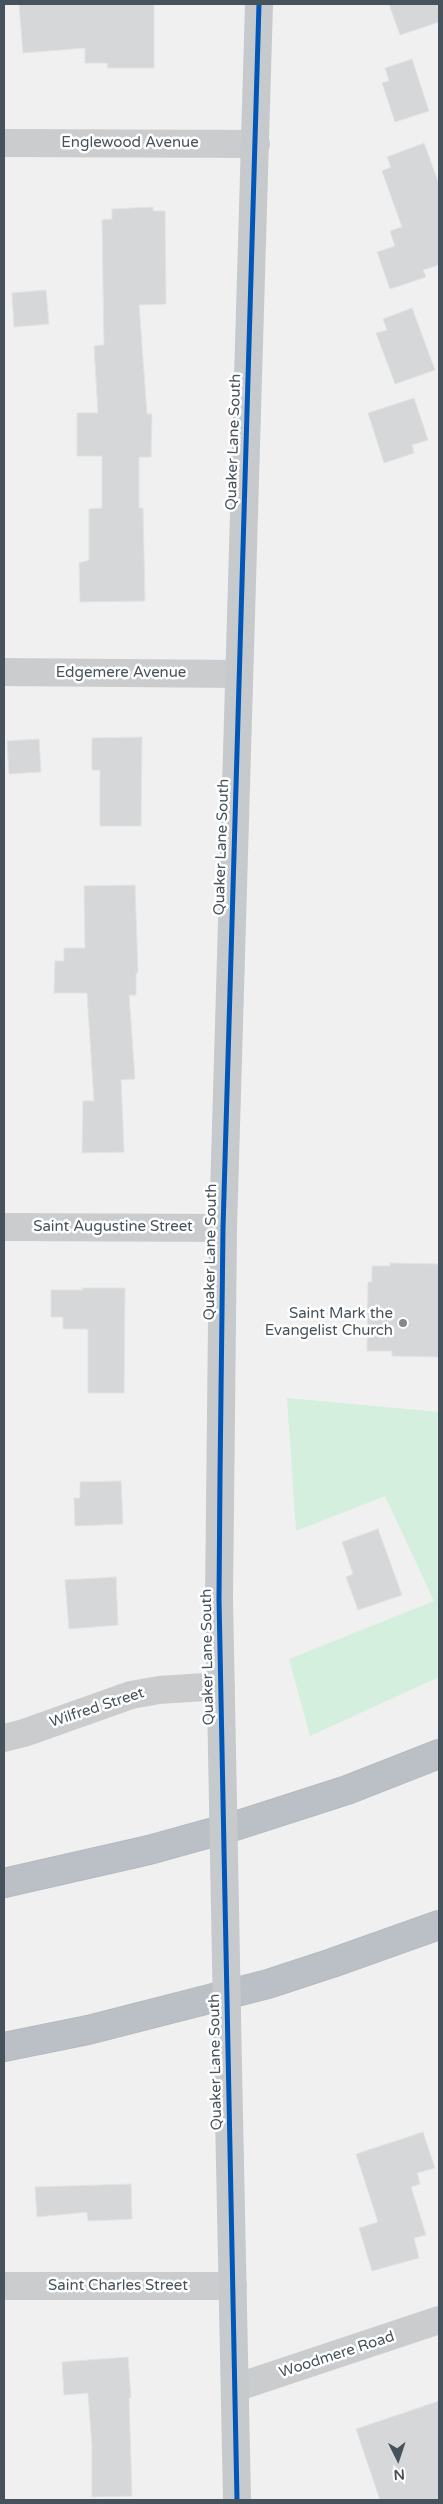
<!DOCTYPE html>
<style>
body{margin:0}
#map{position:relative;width:443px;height:2504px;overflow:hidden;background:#f0f0f0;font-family:"Varela Round",sans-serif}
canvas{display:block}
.frame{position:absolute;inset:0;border:5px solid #47535c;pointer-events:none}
.north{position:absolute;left:373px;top:2434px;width:50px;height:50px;-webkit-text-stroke:4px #fff;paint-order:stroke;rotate:176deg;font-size:14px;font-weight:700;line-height:20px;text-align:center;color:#47535c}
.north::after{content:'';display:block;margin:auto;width:18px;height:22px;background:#47535c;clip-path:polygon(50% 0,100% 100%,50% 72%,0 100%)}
</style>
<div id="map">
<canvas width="443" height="2504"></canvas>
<div class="frame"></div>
<div class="north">N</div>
</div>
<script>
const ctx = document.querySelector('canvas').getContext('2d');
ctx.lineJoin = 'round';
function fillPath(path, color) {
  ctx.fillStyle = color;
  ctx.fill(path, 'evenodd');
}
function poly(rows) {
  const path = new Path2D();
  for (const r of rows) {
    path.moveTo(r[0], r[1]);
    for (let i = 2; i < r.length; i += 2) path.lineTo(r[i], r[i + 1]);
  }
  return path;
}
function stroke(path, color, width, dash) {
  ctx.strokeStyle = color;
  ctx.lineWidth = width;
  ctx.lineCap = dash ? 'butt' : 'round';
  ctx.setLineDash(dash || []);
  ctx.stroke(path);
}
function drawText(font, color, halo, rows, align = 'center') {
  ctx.font = font + ' "Varela Round",sans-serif';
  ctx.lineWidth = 5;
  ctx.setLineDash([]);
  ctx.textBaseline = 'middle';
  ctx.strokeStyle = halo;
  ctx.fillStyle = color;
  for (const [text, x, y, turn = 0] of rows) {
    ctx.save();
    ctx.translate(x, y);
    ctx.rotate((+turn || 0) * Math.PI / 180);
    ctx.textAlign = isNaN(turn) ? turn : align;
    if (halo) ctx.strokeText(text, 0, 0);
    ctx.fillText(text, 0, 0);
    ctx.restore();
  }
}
const green = poly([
 [287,1398,439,1412,439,1677,310,1736,289,1659,434,1601,385,1496,296,1531]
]);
const building = poly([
 [19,4,154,4,154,68,108,68,107,63,85,63,85,48,23,53,19,4],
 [389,4,439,4,439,22,400,35,389,4],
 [412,59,429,111,395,122,382,83,389,81,385,68,412,59],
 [424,143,439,184,439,265,423,270,426,277,390,289,377,252,395,246,390,231,402,227,382,171,391,167,387,157,424,143],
 [153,207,153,211,165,211,166,304,139,305,147,414,152,414,151,457,139,457,139,508,143,508,145,601,80,602,79,563,89,560,89,509,102,508,102,456,77,456,77,413,98,413,94,346,104,345,102,220,112,219,112,209,153,207],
 [46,290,49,324,14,327,12,293,46,290],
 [412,308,435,370,395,384,376,333,387,330,383,319,412,308],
 [414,398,428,440,412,445,414,453,384,463,368,413,414,398],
 [142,737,141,826,100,826,100,770,92,770,92,738,142,737],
 [39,739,41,772,9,774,7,741,39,739],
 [135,885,138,973,136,973,136,995,129,995,135,1079,121,1080,124,1152,82,1153,83,1101,94,1101,87,993,54,993,55,961,64,961,64,948,85,948,84,886,135,885],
 [390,1263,439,1264,439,1357,392,1356,392,1351,367,1351,368,1282,372,1282,372,1266,390,1266,390,1263],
 [82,1288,125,1288,124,1393,88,1393,88,1329,63,1329,63,1317,51,1317,51,1290,83,1290,82,1288],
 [121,1481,123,1524,75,1526,74,1498,80,1498,80,1482,121,1481],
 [378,1529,402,1595,358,1610,346,1577,353,1574,342,1542,378,1529],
 [116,1577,118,1625,69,1629,65,1580,116,1577],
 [423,2132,435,2168,417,2173,420,2184,411,2187,426,2235,414,2238,419,2258,372,2271,359,2228,378,2222,356,2154,423,2132],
 [131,2184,132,2219,88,2221,87,2212,37,2217,35,2187,131,2184],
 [128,2357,131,2398,129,2398,132,2496,92,2497,92,2446,88,2393,64,2395,62,2362,128,2357],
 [439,2401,439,2500,380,2500,356,2429,439,2401]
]);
const minor = poly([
 [4,143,256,144],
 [4,672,239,674],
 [4,1227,223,1228],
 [4,1738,24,1733,131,1695,159,1690,221,1686],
 [4,2286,233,2286],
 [235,2388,439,2320]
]);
const major = poly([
 [222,1751,219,1599,223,1228,259,4],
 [228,2067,237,2500]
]);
const highway = poly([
 [4,1883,149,1850,232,1827,347,1790,439,1754],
 [4,2047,88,2030,268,1984,332,1963,439,1925]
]);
const majorBridge = poly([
 [222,1751,228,2067]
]);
const cycleway = poly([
 [237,2500,219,1599,220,1476,223,1228,259,4]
]);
const markers = [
 [403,1323,5,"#828a90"]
];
const streetNames = [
 ["Englewood Avenue",130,143],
 ["Quaker Lane South",234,442,-88],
 ["Edgemere Avenue",121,673],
 ["Quaker Lane South",222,847,-88],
 ["Saint Augustine Street",113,1227],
 ["Quaker Lane South",211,1252,-89],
 ["Quaker Lane South",208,1657,-91],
 ["Wilfred Street",97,1708,-18],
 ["Quaker Lane South",216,2062,-91],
 ["Saint Charles Street",118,2286],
 ["Woodmere Road",337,2355,-18]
];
const poiNames = [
 ["Saint Mark the",393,1314],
 ["Evangelist Church",393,1331]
];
fillPath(green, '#d4efdd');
fillPath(building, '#d6d7d8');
stroke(building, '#e1e2e3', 1);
stroke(highway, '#b5babf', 30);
stroke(minor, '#caccce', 28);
stroke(major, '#c6cacd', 28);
stroke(highway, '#bac0c5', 28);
stroke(majorBridge, '#c6cacd', 28);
stroke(cycleway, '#0057b8', 5);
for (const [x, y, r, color] of markers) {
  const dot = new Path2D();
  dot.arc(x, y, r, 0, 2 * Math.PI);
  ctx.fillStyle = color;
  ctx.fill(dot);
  stroke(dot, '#fff', 2);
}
drawText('15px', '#47535c', '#fff', streetNames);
drawText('15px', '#47535c', '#fff', poiNames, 'right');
</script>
